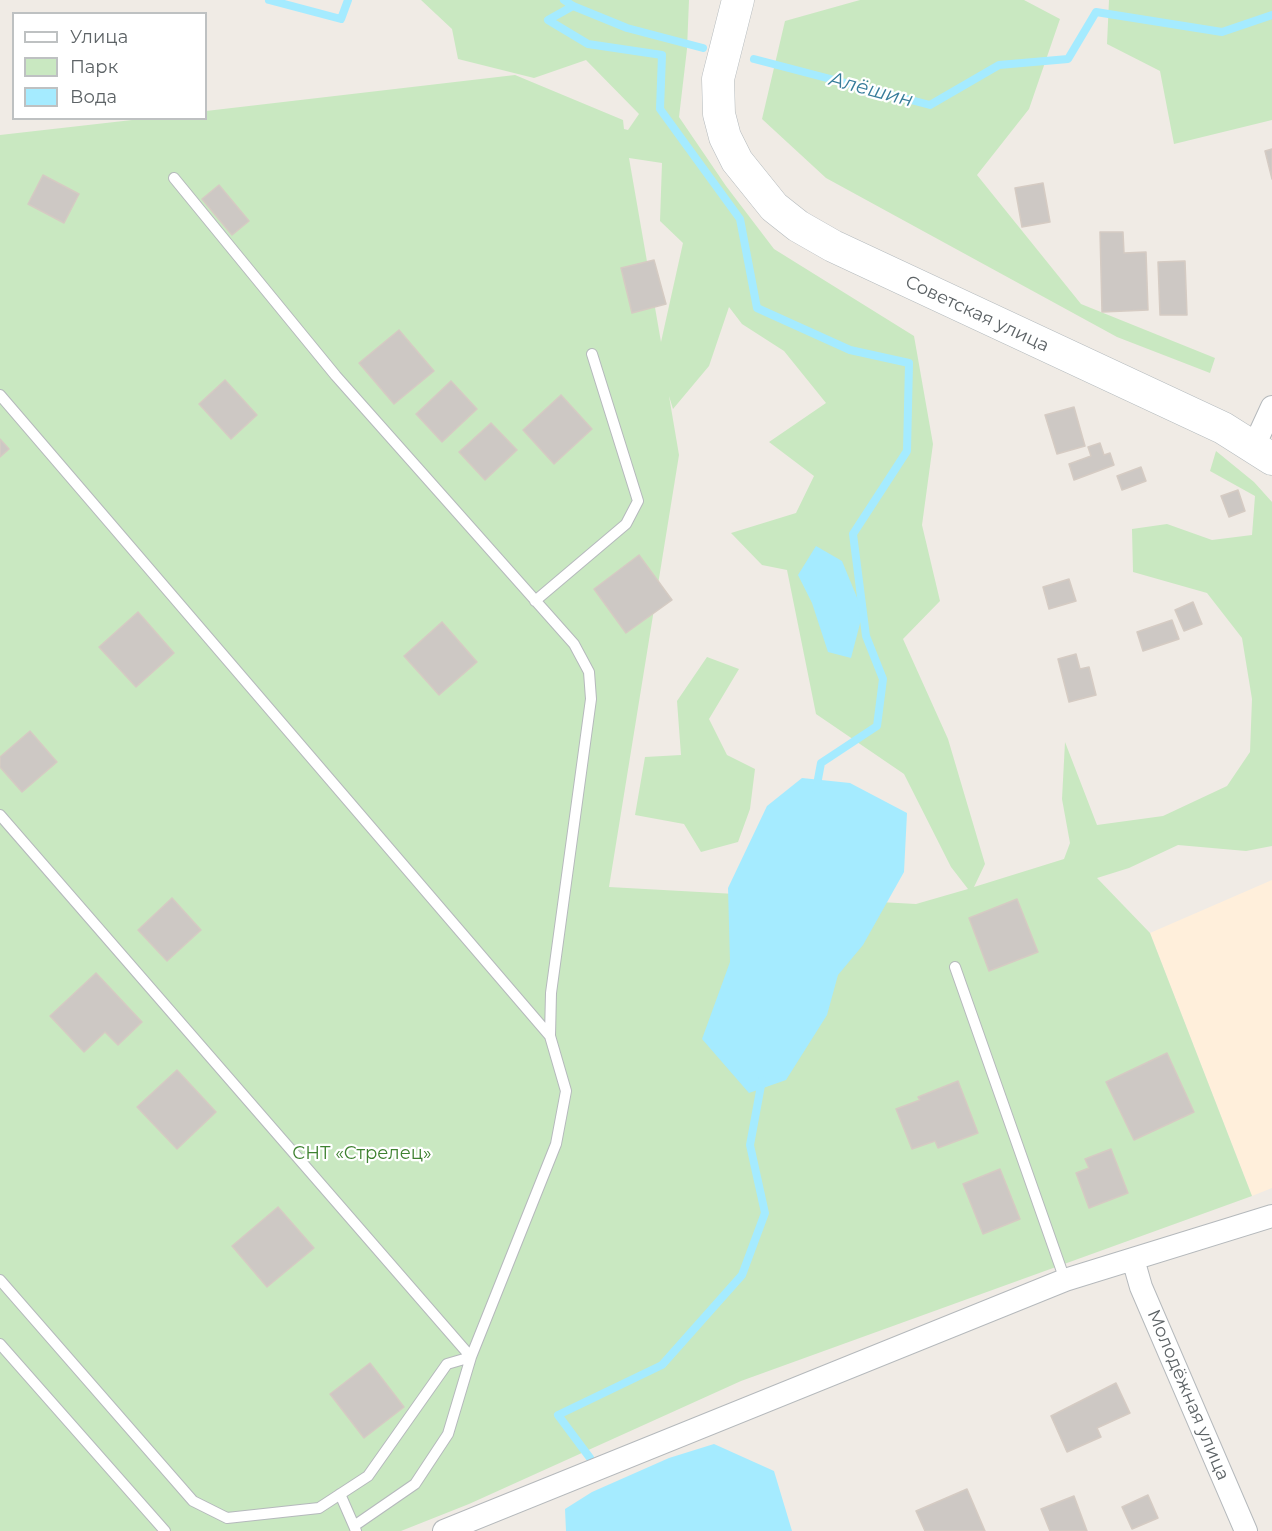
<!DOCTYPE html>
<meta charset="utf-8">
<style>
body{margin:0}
#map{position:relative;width:1272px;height:1531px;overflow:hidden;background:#f0ebe5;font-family:Montserrat,sans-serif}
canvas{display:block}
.legend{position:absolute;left:12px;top:12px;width:195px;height:108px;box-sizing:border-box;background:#fff;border:2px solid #bec1c2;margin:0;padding:8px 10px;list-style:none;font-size:18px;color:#5d6366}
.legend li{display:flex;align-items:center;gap:12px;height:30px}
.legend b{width:30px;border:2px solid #bec1c2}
</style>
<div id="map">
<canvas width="1272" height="1531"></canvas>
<ul class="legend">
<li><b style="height:8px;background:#fff"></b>Улица</li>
<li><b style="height:16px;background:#c9e8c1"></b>Парк</li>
<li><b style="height:16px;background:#a5ebff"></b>Вода</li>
</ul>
</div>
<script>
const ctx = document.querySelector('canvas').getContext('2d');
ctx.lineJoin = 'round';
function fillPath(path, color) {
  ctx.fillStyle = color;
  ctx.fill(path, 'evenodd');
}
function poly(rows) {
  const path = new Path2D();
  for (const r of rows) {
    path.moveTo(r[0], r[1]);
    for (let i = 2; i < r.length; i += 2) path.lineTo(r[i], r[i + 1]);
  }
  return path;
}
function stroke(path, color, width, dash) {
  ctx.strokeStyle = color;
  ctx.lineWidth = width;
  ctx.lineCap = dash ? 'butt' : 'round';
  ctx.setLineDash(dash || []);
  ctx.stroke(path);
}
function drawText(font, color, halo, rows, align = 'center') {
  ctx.font = font + ' Montserrat,sans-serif';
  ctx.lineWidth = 4.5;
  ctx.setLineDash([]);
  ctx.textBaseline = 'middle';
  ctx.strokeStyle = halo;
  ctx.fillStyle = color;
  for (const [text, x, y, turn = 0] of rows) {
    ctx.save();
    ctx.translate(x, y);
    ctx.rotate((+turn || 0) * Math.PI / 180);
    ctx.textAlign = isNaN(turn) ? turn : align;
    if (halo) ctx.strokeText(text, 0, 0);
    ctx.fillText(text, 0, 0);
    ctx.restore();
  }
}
const commercial = poly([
 [1272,880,1272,1188,1252,1196,1150,933]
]);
const green = poly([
 [421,0,689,0,687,49,679,117,726,186,774,249,914,336,933,444,922,525,940,601,903,639,948,739,985,864,974,887,1064,859,1070,843,1062,799,1065,742,1097,825,1163,816,1227,786,1250,752,1252,699,1242,638,1207,593,1133,572,1132,529,1167,524,1212,540,1252,535,1255,496,1210,471,1216,451,1254,482,1272,502,1272,846,1246,851,1178,845,1129,868,1097,878,1150,933,1252,1196,741,1381,469,1504,401,1531,0,1531,0,135,141,119,206,118,206,111,515,75,623,120,624,129,628,130,639,114,586,60,534,78,458,59,452,29],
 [629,158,662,163,660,221,683,243,661,342],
 [729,307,742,324,784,351,826,403,769,442,814,476,796,513,731,533,762,565,787,570,816,714,904,774,951,867,968,889,916,904,609,887,679,455,669,396,673,409,709,366],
 [860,0,1024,0,1060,19,1029,109,977,175,1081,304,1215,358,1210,373,1117,337,826,178,762,119,785,21],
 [1109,0,1272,0,1272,120,1174,144,1160,71,1107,44],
 [707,657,739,669,709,719,727,755,755,769,750,809,738,842,701,852,684,824,635,815,645,757,681,755,677,701]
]);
const water = poly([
 [816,546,842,561,863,612,851,658,828,652,812,603,798,575],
 [802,778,850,783,907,813,904,872,863,945,838,975,827,1015,786,1080,749,1093,702,1039,730,962,728,888,767,806],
 [714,1444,774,1471,792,1531,566,1531,565,1509,592,1492,669,1458]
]);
const stream = poly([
 [269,0,341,19,348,0],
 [564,0,573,6,627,28,703,48],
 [573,6,548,20,588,44,662,55,660,109,740,219,757,308,850,350,909,363,907,451,853,534,866,636,883,679,877,726,821,763,816,790],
 [754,59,930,105,999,65,1068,59,1096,12,1222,32,1272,15],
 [590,1458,558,1415,662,1365,742,1275,765,1213,750,1145,762,1080]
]);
const building = poly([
 [1272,149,1272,179,1265,151,1272,149],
 [43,175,79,194,64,223,28,204,43,175],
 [1043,183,1050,222,1022,227,1015,188,1043,183],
 [219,185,249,221,232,235,202,199,219,185],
 [1100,232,1123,232,1124,253,1146,252,1148,310,1102,312,1100,232],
 [654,260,666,304,632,313,621,268,654,260],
 [1185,261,1187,315,1160,315,1158,262,1185,261],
 [399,330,434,371,394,404,359,363,399,330],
 [225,380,257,415,231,439,199,404,225,380],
 [451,381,477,409,442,442,416,414,451,381],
 [561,395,592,429,554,464,523,430,561,395],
 [1074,407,1085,446,1057,454,1045,415,1074,407],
 [491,423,517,450,485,480,459,452,491,423],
 [0,439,9,449,0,457,0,439],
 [1100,443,1104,455,1110,453,1114,465,1074,480,1069,464,1091,456,1088,447,1100,443],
 [1141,467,1146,481,1122,490,1117,476,1141,467],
 [1238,490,1245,511,1229,517,1221,496,1238,490],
 [639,555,672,600,626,633,594,589,639,555],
 [1069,579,1076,601,1049,609,1043,587,1069,579],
 [1193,602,1202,624,1184,631,1175,610,1193,602],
 [138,612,174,653,136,687,99,647,138,612],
 [1172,620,1179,639,1143,651,1137,632,1172,620],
 [442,622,477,662,439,695,404,656,442,622],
 [1076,654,1080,669,1089,667,1096,695,1069,702,1058,659,1076,654],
 [30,731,57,762,22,792,0,767,0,757,30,731],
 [172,898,201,930,167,961,138,930,172,898],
 [1017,899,1038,952,989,971,969,918,1017,899],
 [96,973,142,1022,118,1045,105,1032,84,1052,50,1016,96,973],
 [1167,1053,1194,1112,1134,1140,1106,1082,1167,1053],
 [177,1070,216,1112,177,1149,137,1107,177,1070],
 [958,1081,978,1133,938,1148,935,1141,912,1149,896,1109,920,1100,918,1097,958,1081],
 [1111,1149,1128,1193,1089,1208,1076,1173,1089,1168,1085,1159,1111,1149],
 [1000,1169,1020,1219,983,1234,963,1184,1000,1169],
 [278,1207,314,1248,267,1287,232,1246,278,1207],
 [370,1363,404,1407,364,1438,330,1394,370,1363],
 [1116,1383,1130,1413,1097,1428,1101,1437,1067,1452,1051,1416,1116,1383],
 [967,1489,985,1531,925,1531,916,1511,967,1489],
 [1148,1495,1158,1518,1132,1529,1122,1507,1148,1495],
 [1074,1496,1087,1531,1050,1531,1041,1509,1074,1496]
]);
const lane = poly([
 [174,178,336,376,574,644,589,672,591,699,551,993,550,1036,566,1091,556,1144,471,1357,448,1434,415,1484,354,1526,356,1531],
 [0,395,550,1036],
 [535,601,626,524,638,501,592,354],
 [0,815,471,1357,447,1364,368,1476,319,1508,227,1518,193,1501,0,1280],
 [955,967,1065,1280],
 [0,1344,165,1531],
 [340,1494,354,1526]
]);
const street = poly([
 [1254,446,1272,407],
 [1133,1259,1141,1287,1246,1531],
 [444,1531,1065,1280,1272,1216]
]);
const secondary = poly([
 [738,0,718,79,719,114,725,137,737,161,774,207,798,226,833,246,1223,428,1272,459]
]);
const streetNames = [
 ["Советская улица",977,314,25],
 ["Молодёжная улица",1188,1395,67]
];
const parkNames = [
 ["СНТ «Стрелец»",362,1154]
];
const waterNames = [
 ["Алёшин",871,90,15]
];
fillPath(commercial, '#ffefdb');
fillPath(green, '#c9e8c1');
fillPath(water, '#a5ebff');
stroke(stream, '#a5ebff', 8);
fillPath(building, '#cdc8c4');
stroke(building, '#d5cbc3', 1.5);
stroke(lane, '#b5b9bc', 12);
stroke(street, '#b5b9bc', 24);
stroke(secondary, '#b4babd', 33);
stroke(lane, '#fff', 10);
stroke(street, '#fff', 22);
stroke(secondary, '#fff', 32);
drawText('18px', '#5d6366', '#fff', streetNames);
drawText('18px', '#3e8130', '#fff', parkNames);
drawText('italic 20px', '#367c9a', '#fff', waterNames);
</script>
